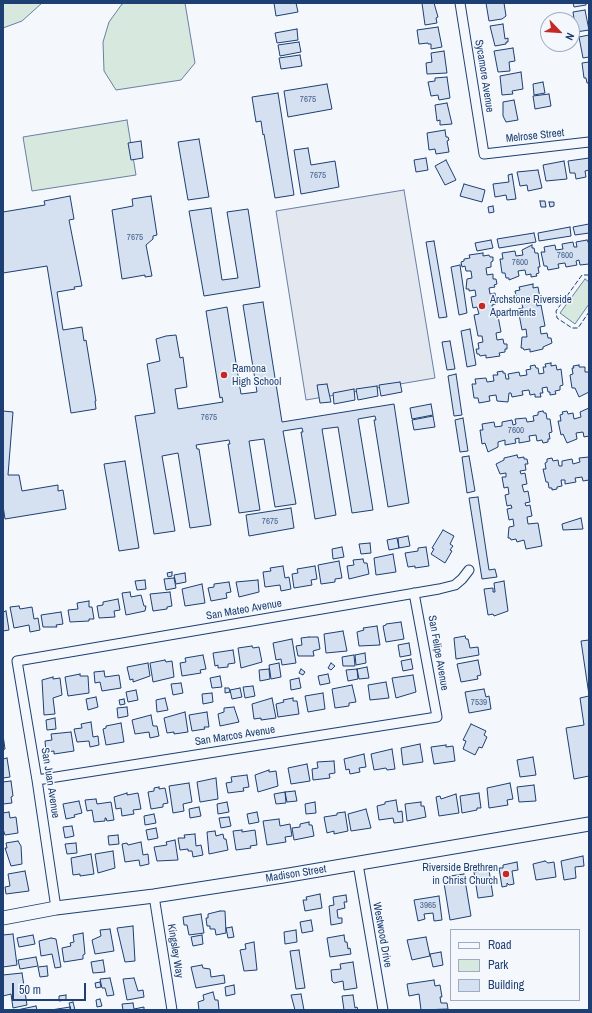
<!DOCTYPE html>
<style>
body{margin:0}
#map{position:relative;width:592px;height:1013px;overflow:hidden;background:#f4f7fb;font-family:"Archivo Narrow",sans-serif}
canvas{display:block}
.frame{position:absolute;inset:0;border:4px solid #1d3f73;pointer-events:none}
.legend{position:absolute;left:450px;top:929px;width:130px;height:72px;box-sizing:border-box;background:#f4f7fb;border:1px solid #9eadc5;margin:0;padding:5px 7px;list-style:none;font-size:12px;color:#1d3f73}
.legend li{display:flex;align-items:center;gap:8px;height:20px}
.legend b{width:20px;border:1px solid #9eadc5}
.north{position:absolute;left:540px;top:12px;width:40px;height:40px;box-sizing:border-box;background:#f4f7fb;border:1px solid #9eadc5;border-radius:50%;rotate:115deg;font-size:11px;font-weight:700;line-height:16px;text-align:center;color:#1d3f73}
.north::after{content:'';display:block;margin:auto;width:14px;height:18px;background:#c62828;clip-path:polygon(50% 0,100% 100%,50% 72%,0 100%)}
.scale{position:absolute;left:12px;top:983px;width:74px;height:18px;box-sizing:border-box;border:2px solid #1d3f73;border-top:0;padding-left:5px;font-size:12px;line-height:14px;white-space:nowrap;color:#1d3f73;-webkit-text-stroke:3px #f4f7fb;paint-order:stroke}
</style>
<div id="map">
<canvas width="592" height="1013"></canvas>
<div class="frame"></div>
<ul class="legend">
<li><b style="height:5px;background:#f4f7fb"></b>Road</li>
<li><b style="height:11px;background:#d7e8df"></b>Park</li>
<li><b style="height:11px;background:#d5e0f0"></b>Building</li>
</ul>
<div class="north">N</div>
<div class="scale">50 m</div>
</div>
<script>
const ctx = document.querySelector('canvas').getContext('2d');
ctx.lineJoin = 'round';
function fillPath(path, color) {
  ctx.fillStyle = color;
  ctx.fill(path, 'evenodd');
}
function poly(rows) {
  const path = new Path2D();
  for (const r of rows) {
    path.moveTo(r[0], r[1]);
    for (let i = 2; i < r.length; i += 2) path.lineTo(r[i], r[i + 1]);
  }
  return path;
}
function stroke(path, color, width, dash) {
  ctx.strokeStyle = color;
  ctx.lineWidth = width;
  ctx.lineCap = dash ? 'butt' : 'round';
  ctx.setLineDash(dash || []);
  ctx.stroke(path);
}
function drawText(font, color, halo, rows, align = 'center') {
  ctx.font = font + ' "Archivo Narrow",sans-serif';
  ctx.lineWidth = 3;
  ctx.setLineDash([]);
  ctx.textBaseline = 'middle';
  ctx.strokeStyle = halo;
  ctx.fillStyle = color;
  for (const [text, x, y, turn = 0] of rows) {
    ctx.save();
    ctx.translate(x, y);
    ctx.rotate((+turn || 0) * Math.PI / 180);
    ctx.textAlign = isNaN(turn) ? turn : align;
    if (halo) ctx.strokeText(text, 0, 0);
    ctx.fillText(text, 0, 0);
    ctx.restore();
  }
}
const green = poly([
 [3,3,42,3,22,21,3,28,3,3],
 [125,3,185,3,195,63,181,80,116,90,104,71,103,42,109,22,122,4,125,3],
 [127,120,136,175,32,191,23,137,127,120],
 [585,279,589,282,589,304,575,324,560,313,585,279]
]);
const parking = poly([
 [404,190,435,378,306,400,276,211,404,190]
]);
const building = poly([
 [274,3,296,3,298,12,276,16,274,3],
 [422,3,434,3,438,17,436,18,437,23,425,25,422,3],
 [486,3,504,3,506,16,502,19,489,21,486,3],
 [573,3,586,3,586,5,574,7,573,3],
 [585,10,589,30,576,32,573,12,585,10],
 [503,24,505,39,508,38,508,42,506,42,506,44,495,46,490,26,503,24],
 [438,27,442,47,431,49,431,44,428,44,428,43,419,44,417,30,438,27],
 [297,29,298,40,277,43,275,33,297,29],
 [589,35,589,57,583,58,579,37,589,35],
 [299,42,301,52,280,56,278,45,299,42],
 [513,48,515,61,509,62,510,71,498,72,494,51,513,48],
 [444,51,447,73,427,74,426,63,432,62,431,53,444,51],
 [300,55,302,66,281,69,279,58,300,55],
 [589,62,589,83,587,83,586,78,584,78,582,63,589,62],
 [521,72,523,89,512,91,513,94,502,95,500,76,521,72],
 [447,77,450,98,439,100,438,95,431,96,428,82,435,81,435,78,447,77],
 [543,82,545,93,534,95,533,84,543,82],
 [327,84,332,109,288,117,284,91,327,84],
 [278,93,294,195,275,198,264,134,263,135,261,121,256,122,252,97,278,93],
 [549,94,551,106,535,109,533,96,549,94],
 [514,100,518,120,506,122,503,116,503,102,514,100],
 [447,103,452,124,440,125,440,120,437,121,435,105,447,103],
 [445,130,446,137,448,137,449,140,447,141,449,152,436,154,435,149,429,150,427,133,445,130],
 [199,139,209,197,188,200,178,142,199,139],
 [141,141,143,158,131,160,128,143,141,141],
 [308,148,311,165,335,161,339,187,301,194,294,150,308,148],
 [426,158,428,170,416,172,414,160,426,158],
 [589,158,589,170,585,171,586,177,576,179,575,173,570,173,568,161,589,158],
 [446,160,456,180,445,185,435,166,446,160],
 [564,161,567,179,546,181,543,165,564,161],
 [538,170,542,188,528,191,527,185,520,186,517,172,538,170],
 [512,174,516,199,507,200,506,195,495,197,493,184,509,182,508,175,512,174],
 [464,184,485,190,482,202,460,196,464,184],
 [70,196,74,219,69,220,82,286,74,287,75,289,57,292,63,330,82,327,84,341,86,340,96,401,95,401,96,409,71,413,47,266,3,273,3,212,45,205,44,201,70,196],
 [151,196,157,235,153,236,153,239,146,245,152,276,145,277,145,275,122,279,112,210,133,206,132,199,151,196],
 [540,201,545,201,546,207,541,207,540,201],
 [549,202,554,202,554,206,550,207,549,202],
 [493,206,494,212,489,213,488,207,493,206],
 [211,208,222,280,238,278,227,212,248,209,260,287,204,296,189,211,211,208],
 [589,224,589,233,575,235,573,227,589,224],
 [570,227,571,236,539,241,538,233,570,227],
 [534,233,536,242,499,248,497,239,534,233],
 [491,240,493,248,477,251,475,243,491,240],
 [587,240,589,244,589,264,580,265,579,260,576,261,577,265,566,267,565,263,558,264,559,268,548,270,547,266,544,266,541,252,545,252,544,247,555,245,556,250,563,249,562,244,573,242,574,247,577,247,576,242,587,240],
 [434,241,447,317,439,318,426,242,434,241],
 [532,245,532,248,534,248,535,253,538,253,540,267,538,267,539,273,536,274,537,276,531,277,531,274,526,275,525,270,518,271,519,276,509,280,509,278,506,278,505,273,502,273,500,259,503,259,502,253,515,251,516,256,523,255,522,250,532,245],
 [483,253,483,256,489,255,490,257,493,257,493,261,491,262,491,267,486,268,487,275,493,274,493,279,496,279,497,284,494,285,495,287,489,288,490,294,495,293,496,304,492,305,493,312,497,311,501,332,496,333,497,340,503,339,504,344,507,344,507,349,505,349,505,352,499,353,500,356,486,358,486,355,480,356,479,354,477,354,476,349,479,349,478,343,483,342,482,336,478,336,474,315,479,314,477,307,473,308,471,297,476,296,475,290,469,291,469,289,466,289,467,279,472,278,471,271,466,271,465,266,462,267,461,262,464,261,464,259,470,258,469,255,483,253],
 [460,265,467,313,459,315,451,267,460,265],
 [533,284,533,288,538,287,540,298,536,298,537,306,541,305,545,326,540,327,541,334,547,333,548,338,551,338,552,343,543,347,543,349,530,352,530,349,524,350,523,348,521,348,522,337,527,337,526,329,522,330,518,309,523,308,521,301,517,302,515,291,520,290,519,287,533,284],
 [263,302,282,422,394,404,409,503,388,507,374,420,376,420,375,416,358,419,373,510,352,513,338,427,322,429,336,515,315,519,301,432,303,432,302,428,283,431,296,504,275,507,264,439,249,441,260,510,239,513,228,444,230,444,229,440,196,445,197,449,199,449,211,525,190,528,178,453,162,456,175,531,154,534,135,416,155,413,147,364,160,361,156,339,166,336,176,335,180,358,183,357,187,387,175,389,178,409,223,402,222,397,220,398,206,311,227,307,241,394,257,392,243,305,263,302],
 [470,329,476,365,467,367,461,331,470,329],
 [450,341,455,369,447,370,442,342,450,341],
 [551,363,551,366,556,365,557,370,561,369,563,385,560,386,560,390,555,391,556,394,550,395,550,392,548,392,547,387,542,388,543,393,540,393,541,397,535,397,535,394,530,395,529,390,522,391,523,395,512,397,511,393,509,393,508,402,497,401,496,395,489,396,490,401,479,403,478,398,474,398,472,384,476,384,475,379,486,378,487,382,494,381,493,375,498,375,497,372,503,371,503,373,505,373,506,379,509,379,508,374,519,372,520,376,527,375,526,370,531,369,530,366,535,365,536,368,538,368,539,374,544,373,543,367,546,367,545,364,551,363],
 [579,365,579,367,585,367,585,372,589,372,589,392,579,397,575,388,572,388,570,375,573,374,572,368,574,368,573,366,579,365],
 [456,374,462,415,454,416,448,376,456,374],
 [400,382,402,392,381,396,379,385,400,382],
 [327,384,331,402,320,403,317,385,327,384],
 [377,386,378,396,358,400,356,389,377,386],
 [354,389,355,400,334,404,333,393,354,389],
 [431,404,433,415,412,419,410,408,431,404],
 [589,408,589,438,589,436,584,437,583,432,576,433,577,439,567,443,563,434,561,435,558,421,561,421,560,415,563,414,562,412,567,411,568,414,573,413,574,419,581,417,580,412,589,408],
 [3,411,13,412,8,475,19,475,22,491,58,485,58,491,63,490,66,509,5,519,3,506,3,411],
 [543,411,544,413,546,413,547,419,550,419,552,432,549,433,550,439,548,439,548,442,543,443,542,440,537,441,536,435,529,436,530,441,519,443,519,438,515,439,516,443,505,445,505,440,498,442,498,447,488,452,485,443,482,444,480,430,483,430,482,424,494,422,495,427,502,426,502,422,512,420,513,425,516,424,515,419,526,418,527,422,534,421,533,416,538,415,538,412,543,411],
 [433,416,435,427,414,430,412,420,433,416],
 [463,418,468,451,460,452,455,420,463,418],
 [517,455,518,458,524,457,524,459,527,459,528,464,525,464,526,470,520,471,521,474,525,473,527,484,522,485,524,492,528,491,530,502,525,503,526,506,530,505,532,516,527,517,528,524,538,523,542,546,526,549,524,540,517,542,516,539,511,540,510,538,508,538,509,527,514,526,513,519,509,520,507,509,512,508,511,505,507,506,505,495,509,494,508,487,504,488,502,477,506,477,506,473,500,474,496,464,504,460,504,458,517,455],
 [469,456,475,491,467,493,462,457,469,456],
 [589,457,589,480,583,481,582,477,575,478,576,482,565,484,565,480,561,480,562,486,557,487,557,489,552,490,552,488,549,488,548,482,546,482,543,469,546,469,545,463,547,462,547,459,552,458,553,461,558,460,559,466,562,466,562,461,572,459,573,464,580,462,579,458,589,457],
 [125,461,139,548,119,551,104,464,125,461],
 [478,497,489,570,495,569,497,577,482,579,469,498,478,497],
 [291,508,294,528,249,536,246,515,291,508],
 [581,518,583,529,563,530,562,524,581,518],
 [443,530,454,536,450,544,453,546,450,550,452,551,445,563,431,554,434,549,432,548,443,530],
 [408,536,410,546,399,548,398,538,408,536],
 [397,538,399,548,389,550,387,540,397,538],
 [370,543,371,553,361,554,359,544,370,543],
 [342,547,344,557,333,559,332,549,342,547],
 [426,547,429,566,415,568,415,566,408,567,405,553,418,551,418,548,426,547],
 [393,554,396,572,376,575,374,558,393,554],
 [363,559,364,563,367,563,369,574,349,579,347,566,354,565,353,560,363,559],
 [339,561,342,578,335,579,335,582,321,584,318,565,339,561],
 [283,566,285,578,289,577,291,589,281,591,280,585,265,587,263,572,271,571,270,568,283,566],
 [315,566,317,579,311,580,312,585,294,588,292,574,298,573,297,569,315,566],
 [172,572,172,576,168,577,167,573,172,572],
 [185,573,186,582,176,584,174,575,185,573],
 [174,578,176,588,166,590,164,579,174,578],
 [145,580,146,589,137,590,135,581,145,580],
 [258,580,259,592,239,597,236,582,258,580],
 [504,581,508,611,494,616,493,614,488,615,484,589,493,588,493,592,495,592,494,583,504,581],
 [229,582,231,592,226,593,227,598,211,601,208,588,214,587,214,584,229,582],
 [202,584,205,603,185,606,182,589,202,584],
 [130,592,131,597,141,595,144,606,146,606,145,611,126,615,122,593,130,592],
 [170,592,172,606,167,607,167,609,153,611,150,594,170,592],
 [118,599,120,610,114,611,115,617,99,618,97,606,103,605,103,602,118,599],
 [89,601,89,607,92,607,94,619,89,619,89,621,70,622,68,610,78,609,77,603,89,601],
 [19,606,20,609,32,607,34,619,38,618,40,630,30,632,29,625,14,628,10,607,19,606],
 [6,611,9,630,3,631,3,612,6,611],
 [61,612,63,624,56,625,57,627,43,627,41,615,61,612],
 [401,622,404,639,386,642,383,626,386,625,386,624,401,622],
 [377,626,380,645,359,646,357,632,364,630,363,628,377,626],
 [343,631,347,651,326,653,324,634,343,631],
 [465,636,466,639,468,639,470,648,478,647,479,655,456,659,454,638,465,636],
 [309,637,318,637,320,649,313,651,314,656,298,656,296,646,302,645,301,638,309,637],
 [292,639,296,663,282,665,281,659,276,660,273,643,292,639],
 [589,640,589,695,581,641,589,640],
 [409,643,411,655,400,657,398,645,409,643],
 [252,646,253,648,259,647,262,662,241,668,238,648,252,646],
 [233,650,235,663,228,664,228,667,218,668,218,665,215,666,213,653,233,650],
 [365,653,366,663,356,665,355,655,365,653],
 [203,655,206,669,200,670,201,673,182,676,180,663,186,662,185,658,203,655],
 [354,655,355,666,343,666,342,657,354,655],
 [411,659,413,669,403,671,401,661,411,659],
 [165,660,166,662,172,661,174,677,153,682,150,663,165,660],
 [478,660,481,675,477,676,478,679,461,682,457,664,478,660],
 [148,663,150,676,133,682,133,679,130,680,127,667,148,663],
 [279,663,281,677,271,679,269,665,279,663],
 [331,663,335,666,331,670,328,668,331,663],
 [367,667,369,678,359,679,357,669,367,667],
 [269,669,270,679,260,681,259,670,269,669],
 [301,669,305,672,303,675,299,673,301,669],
 [357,669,358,679,348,681,346,670,357,669],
 [104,671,105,677,119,675,121,688,102,691,100,682,95,683,94,672,104,671],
 [80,674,80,676,88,676,89,693,68,696,65,677,80,674],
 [328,674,330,683,320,685,318,676,328,674],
 [413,675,416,692,396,698,392,678,413,675],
 [220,676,222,687,212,688,210,678,220,676],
 [53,677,53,679,60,678,62,695,53,698,55,714,44,715,42,680,53,677],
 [299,678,301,688,291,690,290,680,299,678],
 [386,682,389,698,370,700,368,685,386,682],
 [181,683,183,693,173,695,171,684,181,683],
 [352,685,356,702,349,703,349,706,335,708,332,689,352,685],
 [253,686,255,696,245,698,243,687,253,686],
 [225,688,229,688,230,692,225,693,225,688],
 [240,688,242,697,232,699,230,690,240,688],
 [484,689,486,697,489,696,491,709,469,713,465,692,484,689],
 [136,690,138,700,128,702,126,692,136,690],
 [212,693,213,702,203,704,202,694,212,693],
 [323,693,325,709,308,712,305,696,323,693],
 [589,696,589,776,574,779,566,728,584,725,580,698,589,696],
 [96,697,98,707,88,710,86,699,96,697],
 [165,698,168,710,157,712,156,700,165,698],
 [272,698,276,718,261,720,261,718,254,719,252,704,272,698],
 [293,698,293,701,297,701,299,714,278,717,276,704,284,702,283,700,293,698],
 [124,699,125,704,120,705,119,700,124,699],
 [127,707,128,716,118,718,117,708,127,707],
 [234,707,239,722,220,726,218,714,224,712,224,708,234,707],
 [185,712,188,732,174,734,174,732,167,733,164,718,185,712],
 [207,712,209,727,204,727,205,729,192,731,189,715,207,712],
 [151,715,153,726,157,726,159,736,150,738,149,732,135,734,132,720,151,715],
 [55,718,56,729,47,730,46,720,55,718],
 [91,722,93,737,98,736,99,745,90,747,89,741,77,742,74,729,82,728,81,724,91,722],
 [121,723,124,742,106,745,103,729,106,728,106,726,121,723],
 [471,724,486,731,484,735,487,737,482,748,479,747,475,755,463,749,466,741,463,740,471,724],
 [71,732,74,751,54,754,54,751,46,752,45,741,52,740,51,734,71,732],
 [3,735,5,749,3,750,3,735],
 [420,744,423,762,403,765,401,748,420,744],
 [446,745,446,747,453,746,455,761,434,764,431,747,446,745],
 [392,749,395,769,387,770,386,768,374,770,371,754,392,749],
 [364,754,366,767,359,768,360,772,350,774,349,769,346,770,344,759,364,754],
 [533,757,536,775,520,777,517,760,533,757],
 [7,758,10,777,3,778,3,759,7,758],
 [334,761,335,773,329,774,330,778,313,780,312,769,318,768,317,762,334,761],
 [307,764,310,781,291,784,288,768,307,764],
 [269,770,269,772,276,771,278,786,258,792,255,775,269,770],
 [247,775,249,787,243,788,244,791,228,793,226,783,232,782,231,777,247,775],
 [216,778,218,799,200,802,197,782,216,778],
 [11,781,13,796,11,797,12,803,3,804,3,782,11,781],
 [189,783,192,802,183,804,184,811,173,813,169,786,189,783],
 [510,783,513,799,507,800,508,805,489,808,487,788,510,783],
 [534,785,536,801,519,802,517,787,534,785],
 [159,787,159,789,165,788,168,803,163,804,163,807,151,809,148,792,154,791,154,788,159,787],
 [295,791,297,801,287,802,285,792,295,791],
 [285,792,286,803,276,804,274,794,285,792],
 [127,793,127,795,138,793,141,809,133,810,134,814,122,816,121,808,116,809,114,797,127,793],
 [479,793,481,808,477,808,477,810,462,813,460,796,479,793],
 [456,794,459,813,439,816,436,797,440,796,441,799,456,794],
 [96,799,97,804,111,802,114,820,107,821,106,818,105,818,105,821,94,822,92,810,87,811,85,800,96,799],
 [396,800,398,812,402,811,403,822,394,823,393,818,379,820,377,806,385,804,385,802,396,800],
 [79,801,82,813,74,815,75,817,66,819,63,804,79,801],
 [227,802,229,812,218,814,217,804,227,802],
 [315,802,316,813,306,814,305,804,315,802],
 [421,802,421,806,424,806,426,817,407,821,405,804,421,802],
 [199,807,201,816,190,818,189,809,199,807],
 [366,809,371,828,351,831,348,814,366,809],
 [9,812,10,818,16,817,18,833,5,835,3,829,3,813,9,812],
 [257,812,259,822,249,824,247,814,257,812],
 [345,812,348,831,334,834,334,831,327,833,324,817,337,815,337,813,345,812],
 [154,814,156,823,145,825,144,816,154,814],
 [229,817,231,826,221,828,219,818,229,817],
 [279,819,280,826,290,824,292,836,285,837,286,842,267,845,263,821,279,819],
 [309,822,309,825,312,825,314,836,294,840,292,828,300,827,300,824,309,822],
 [72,826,74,836,65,838,63,827,72,826],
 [156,828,158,838,148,840,146,830,156,828],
 [242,830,242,832,255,830,257,845,250,846,251,848,236,850,233,831,242,830],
 [215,831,216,836,223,834,224,839,226,839,228,850,209,854,207,832,215,831],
 [195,834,196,846,201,845,203,855,193,857,192,851,188,851,188,849,180,850,178,838,185,838,184,835,195,834],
 [118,835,119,844,109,845,108,836,118,835],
 [175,840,178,860,157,861,154,847,167,845,166,842,175,840],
 [18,841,21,846,22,864,11,866,5,848,7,848,6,843,18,841],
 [141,842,143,855,148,854,149,864,140,866,139,860,125,862,122,844,127,843,128,845,141,842],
 [76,843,77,853,67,854,65,844,76,843],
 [113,851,115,868,98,873,95,854,113,851],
 [91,854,94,874,80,876,80,874,73,875,71,858,91,854],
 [583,856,584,866,575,867,576,878,564,880,561,861,583,856],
 [545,861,548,863,554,862,556,877,536,880,533,864,545,861],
 [517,862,518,870,512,871,514,884,509,885,507,883,507,886,502,887,499,868,503,868,503,865,517,862],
 [489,870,493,896,478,898,474,872,489,870],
 [25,871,29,891,6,894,5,887,10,886,8,874,25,871],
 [464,874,471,916,450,920,443,877,464,874],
 [320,894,322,908,305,911,303,900,307,900,306,897,320,894],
 [346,895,347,902,344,902,345,908,337,910,338,918,342,918,342,923,331,925,329,906,334,905,333,897,346,895],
 [439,896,442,920,434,921,433,913,424,914,425,919,418,921,414,900,439,896],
 [220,911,225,911,226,933,216,935,215,929,210,929,210,926,207,926,206,918,208,918,208,914,220,911],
 [201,914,204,933,189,935,187,925,184,925,183,917,201,914],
 [311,920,313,931,302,933,300,922,311,920],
 [133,926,135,961,125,962,117,928,133,926],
 [232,927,234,937,228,938,226,928,232,927],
 [110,929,114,951,95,954,92,940,101,936,100,930,110,929],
 [296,930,297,942,285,944,284,932,296,930],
 [83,933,85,954,83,955,83,959,64,962,62,948,71,946,70,943,74,942,73,935,83,933],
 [13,934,17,965,3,967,3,935,13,934],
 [33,935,35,944,19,947,17,938,33,935],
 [202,935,203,944,193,946,191,937,202,935],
 [344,935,345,942,347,942,348,949,350,948,351,954,330,957,327,938,344,935],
 [426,937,430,956,412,960,407,940,426,937],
 [51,938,56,939,61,967,55,968,52,954,41,956,39,941,51,938],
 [254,942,257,970,244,971,240,950,246,949,245,944,254,942],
 [299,950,305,988,296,989,290,951,299,950],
 [441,952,443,965,433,967,430,954,441,952],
 [36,957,38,966,20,969,18,960,36,957],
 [103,960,105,972,93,973,91,962,103,960],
 [353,962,357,988,344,990,343,981,334,983,332,981,331,970,341,969,340,964,353,962],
 [202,965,203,968,210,969,211,977,224,975,225,983,196,988,191,967,202,965],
 [47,966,48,976,40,977,38,967,47,966],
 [22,973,27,1005,13,1008,11,994,3,996,3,975,22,973],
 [110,978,114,995,107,996,105,988,102,988,100,979,110,978],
 [134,978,138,991,143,990,144,997,127,1000,123,979,134,978],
 [434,980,435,986,440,985,442,997,440,997,441,1003,447,1003,448,1009,421,1010,419,994,409,996,407,984,434,980],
 [100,982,101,987,96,988,95,983,100,982],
 [234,985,235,994,226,996,225,987,234,985],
 [213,992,215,1000,218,1000,219,1010,199,1010,198,1002,204,1000,203,995,213,992],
 [301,994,304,1010,295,1010,291,995,301,994],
 [66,995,66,1000,59,1001,59,996,66,995],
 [353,995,355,1008,357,1007,358,1010,344,1010,342,996,353,995],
 [100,999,102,1006,97,1007,96,1000,100,999],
 [73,1002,75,1010,71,1010,69,1003,73,1002],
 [133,1003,134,1009,144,1007,144,1010,123,1010,122,1004,133,1003],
 [36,1006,37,1010,17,1010,36,1006],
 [70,1007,70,1010,51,1010,70,1007]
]);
const minor = poly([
 [460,3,484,154,589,142],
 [37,780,437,717,414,593],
 [358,864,383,1010],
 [154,896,172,1010],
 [56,908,37,780,17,661,439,589,455,585,462,579,469,570]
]);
const secondary = poly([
 [3,918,56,908,154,896,283,876,589,824]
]);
const fence = poly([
 [589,275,582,275,556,311,557,318,572,328,578,328,589,312]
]);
const markers = [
 [482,306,4,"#c62828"],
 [224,375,4,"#c62828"],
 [506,874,4,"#c62828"]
];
const numberNames = [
 ["7675",308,100],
 ["7675",318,176],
 ["7675",135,238],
 ["7600",565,256],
 ["7600",520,263],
 ["7675",209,418],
 ["7600",516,431],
 ["7675",270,522],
 ["7539",479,703],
 ["3965",428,906]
];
const streetNames = [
 ["Sycamore Avenue",484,76,81],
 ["Melrose Street",535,136,-6],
 ["San Mateo Avenue",244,610,-10],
 ["San Felipe Avenue",438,653,80],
 ["San Marcos Avenue",235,736,-9],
 ["San Juan Avenue",50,783,81],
 ["Madison Street",296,874,-9],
 ["Westwood Drive",382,935,80],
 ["Kingsley Way",175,951,81]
];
const poiNames = [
 ["Archstone Riverside",490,300],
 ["Apartments",490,313],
 ["Ramona",232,369],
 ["High School",232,382],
 ["Riverside Brethren",498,868,"right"],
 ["in Christ Church",498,881,"right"]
];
fillPath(green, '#d7e8df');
stroke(green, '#687fa3', 1);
fillPath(parking, '#e3e8f0');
stroke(parking, '#687fa3', 1);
fillPath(building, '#d5e0f0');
stroke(building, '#1d3f73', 1);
stroke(minor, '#1d3f73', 11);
stroke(secondary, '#1d3f73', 15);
stroke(minor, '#f4f7fb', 9);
stroke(secondary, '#f4f7fb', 13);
stroke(fence, '#1d3f73', 1, [5, 2]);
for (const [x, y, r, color] of markers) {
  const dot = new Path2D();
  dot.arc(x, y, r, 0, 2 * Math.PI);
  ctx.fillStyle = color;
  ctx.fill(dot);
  stroke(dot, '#f4f7fb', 1.5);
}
drawText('9px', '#4b6792', null, numberNames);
drawText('11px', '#1d3f73', '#f4f7fb', streetNames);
drawText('11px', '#1d3f73', '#f4f7fb', poiNames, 'left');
</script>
